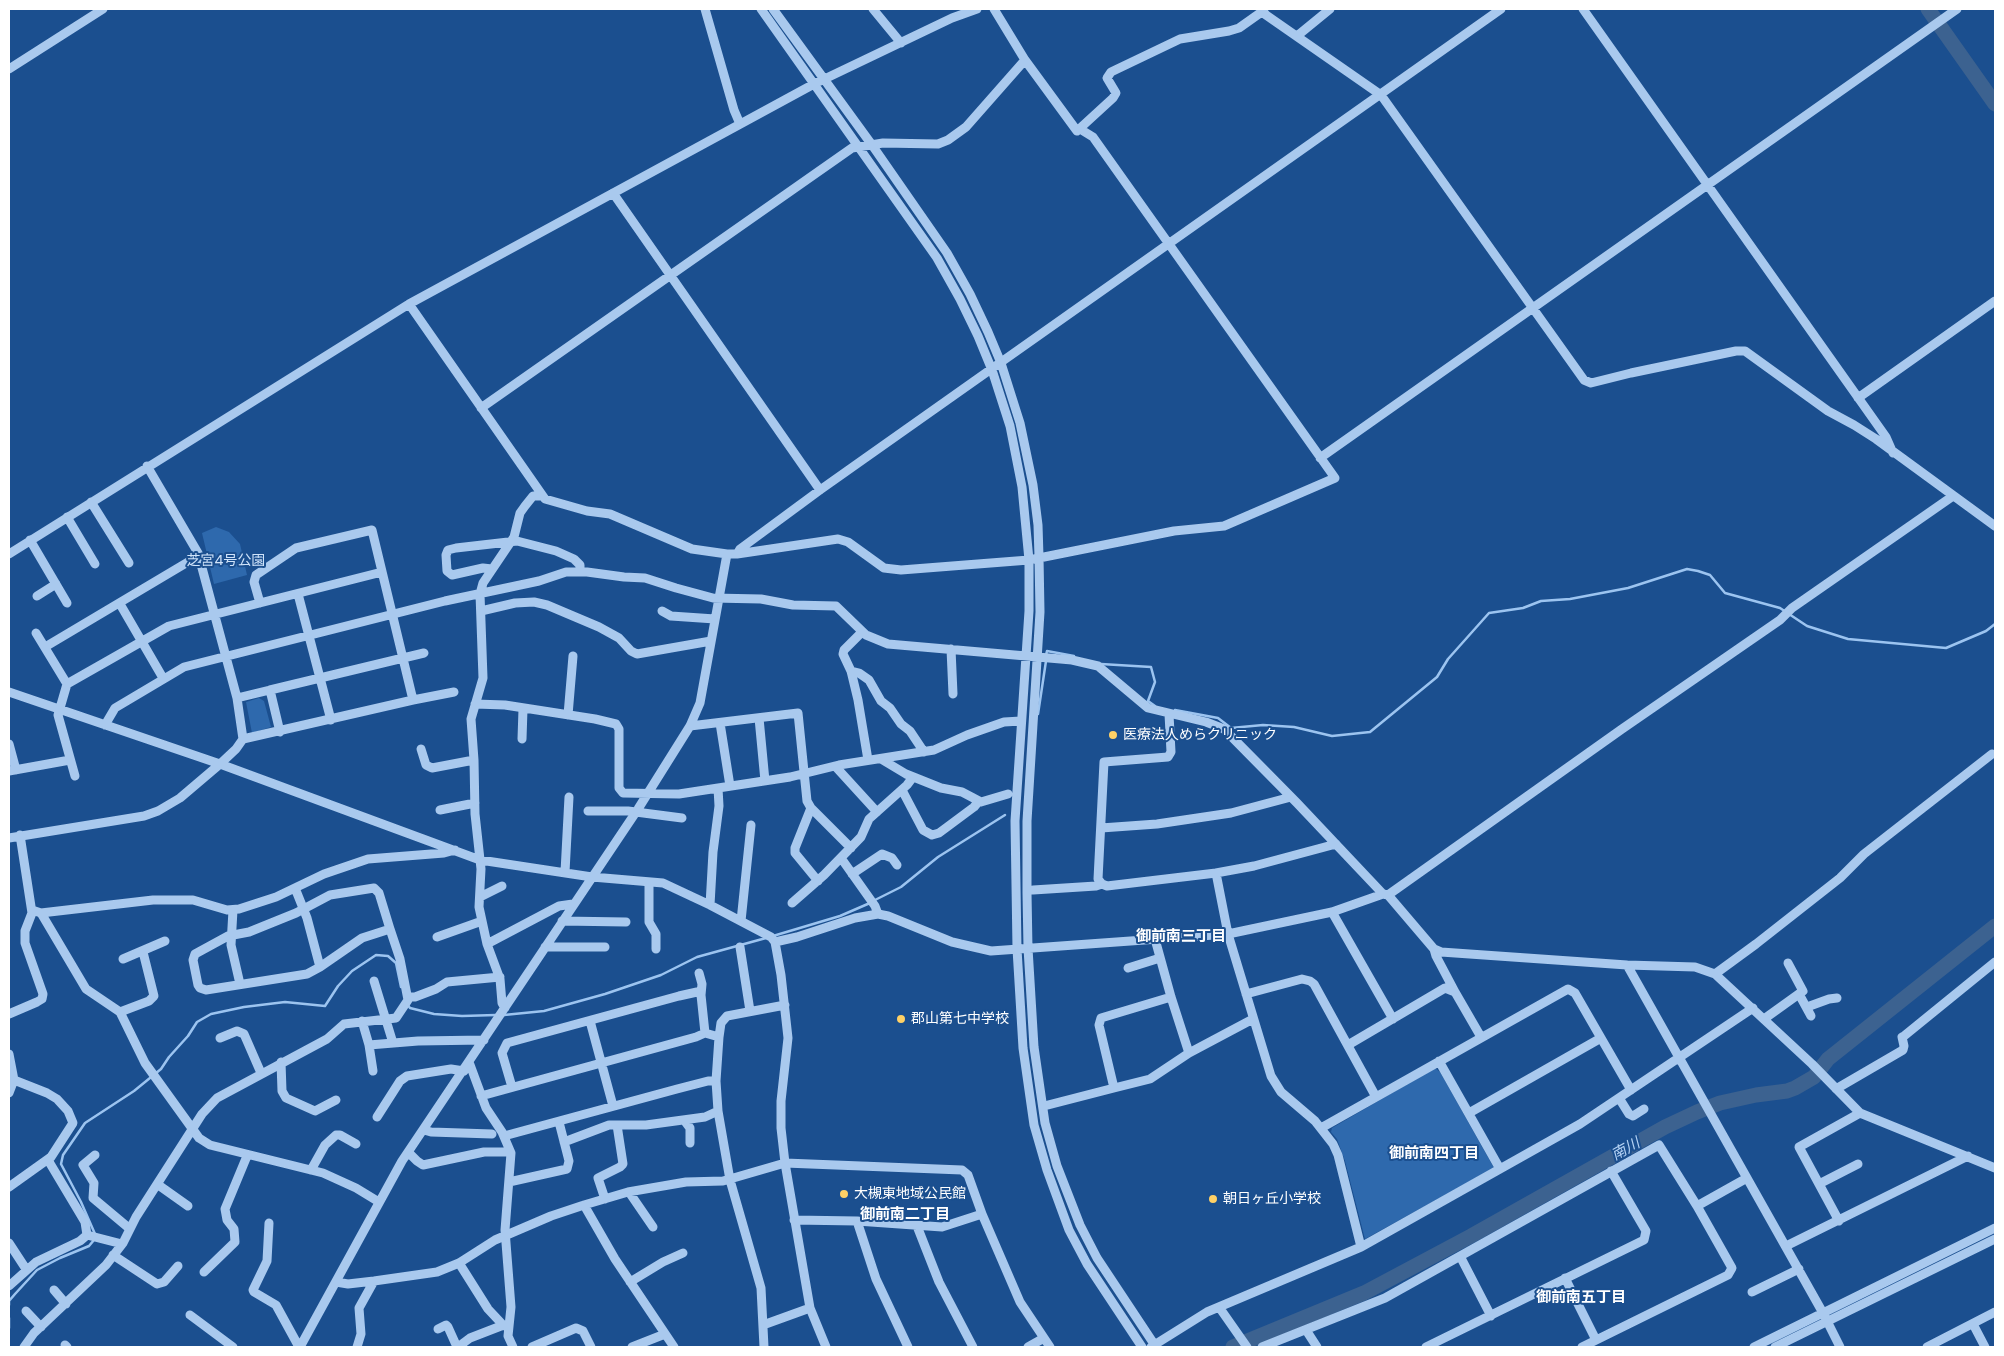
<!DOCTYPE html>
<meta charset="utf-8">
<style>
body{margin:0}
#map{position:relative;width:2004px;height:1356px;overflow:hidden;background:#1b4f8f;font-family:Poppins,sans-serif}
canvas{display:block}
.frame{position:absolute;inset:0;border:10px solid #fff;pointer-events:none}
</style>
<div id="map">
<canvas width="2004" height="1356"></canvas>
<div class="frame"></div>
</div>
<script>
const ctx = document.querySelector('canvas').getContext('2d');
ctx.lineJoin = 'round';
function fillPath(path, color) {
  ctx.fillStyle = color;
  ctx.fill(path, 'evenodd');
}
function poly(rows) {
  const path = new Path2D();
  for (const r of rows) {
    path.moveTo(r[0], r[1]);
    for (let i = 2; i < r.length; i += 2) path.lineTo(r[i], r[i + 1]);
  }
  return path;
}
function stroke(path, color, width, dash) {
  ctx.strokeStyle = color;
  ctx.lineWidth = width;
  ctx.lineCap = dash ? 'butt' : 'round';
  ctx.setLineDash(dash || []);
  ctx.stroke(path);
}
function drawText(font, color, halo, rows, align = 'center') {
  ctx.font = font + ' Poppins,"Noto Sans JP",sans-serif';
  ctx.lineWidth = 4;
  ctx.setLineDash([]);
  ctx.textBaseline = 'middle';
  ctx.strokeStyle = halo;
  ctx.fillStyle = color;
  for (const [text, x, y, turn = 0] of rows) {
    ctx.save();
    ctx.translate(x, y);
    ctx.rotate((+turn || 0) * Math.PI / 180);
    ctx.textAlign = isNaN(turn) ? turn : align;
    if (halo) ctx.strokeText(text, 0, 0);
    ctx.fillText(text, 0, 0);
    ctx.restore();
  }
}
const green = poly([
 [216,527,229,532,240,544,247,575,214,584,202,533],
 [259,698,264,701,271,727,252,733,246,702],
 [1435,1068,1440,1072,1494,1168,1365,1239,1345,1161,1337,1139,1331,1132,1332,1128]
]);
const stream = poly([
 [1046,655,1047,651,1074,656],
 [1101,664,1151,667,1155,682,1148,701,1155,706],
 [1175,710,1218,718,1231,728,1263,725,1294,727,1332,736,1370,732,1437,677,1448,659,1489,613,1523,608,1541,601,1570,599,1628,588,1687,569,1698,571,1710,575,1725,593,1780,608,1807,626,1848,639,1946,648,1986,631,1995,624],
 [1038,714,1046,661],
 [875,900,901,887,938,857,1005,815],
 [773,936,840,916,870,903],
 [407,1004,410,1008,434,1014,462,1016,496,1015],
 [504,1015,544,1011,605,994,661,975,697,957,766,938],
 [95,1234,81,1202,61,1164,63,1155,85,1123,134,1091,161,1069,169,1057,188,1036,197,1022,211,1014,244,1007,285,1002,325,1006,338,986,352,971,376,955,388,956,396,963,401,987],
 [9,1305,9,1301,15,1294,37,1270,60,1258,89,1246,94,1240],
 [9,1318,9,1328]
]);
const river = poly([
 [1928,9,1995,104],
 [1233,1347,1364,1293,1471,1236,1665,1127,1697,1112,1720,1103,1756,1095,1787,1091,1795,1088,1814,1077,1828,1059,1995,926]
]);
const minor = poly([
 [705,9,734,110,740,124],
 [761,9,937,258,960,299,978,336,992,370,1010,426,1022,487,1029,560,1029,611,1015,821,1017,949,1023,1048,1034,1125,1047,1170,1069,1230,1087,1264,1142,1347],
 [773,9,872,145,947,253,970,294,988,332,1001,363,1020,423,1033,485,1038,525,1039,557,1040,612,1027,821,1027,893,1028,948,1034,1047,1045,1123,1057,1166,1080,1225,1097,1258,1156,1347],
 [873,9,901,43],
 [994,9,1025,60,1077,131,1113,98,1116,93,1107,78,1111,72,1180,39,1229,31,1239,28,1263,11],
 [1261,9,1266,15,1381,95,1584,380,1591,383,1631,373,1736,351,1745,351,1828,411,1854,425,1876,439,1995,526],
 [1583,9,1886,437,1893,453],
 [1297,36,1330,9],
 [9,69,103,9],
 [613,193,820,490],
 [409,304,545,499,587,511,610,514,692,549,727,554],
 [1858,398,1995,301],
 [481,408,852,148,883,143,938,144,948,140,966,127,1025,60],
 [1320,458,1957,9],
 [91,502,129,563],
 [67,517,95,564],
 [30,540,67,603],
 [9,554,409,304,814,84,952,18,977,9],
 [737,554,838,539,848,542,884,568,901,570,1029,560,1174,531,1224,526,1335,478,1093,137,1080,129],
 [492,569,483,568,452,575,447,571,446,555,448,550,456,548,517,541,556,551,574,559,580,565,580,571],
 [298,594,331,720],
 [37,596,56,584],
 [120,604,163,678],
 [481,611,515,603,534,602,547,605,599,627,619,638,631,651,637,654,711,641],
 [662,611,671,616,715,619],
 [862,632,844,650,843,654,851,671,858,700,868,760],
 [36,633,67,684],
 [45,647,193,559,199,557],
 [951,649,953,694],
 [851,671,859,673,869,680,881,701,890,708,901,724,910,731,924,752],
 [270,690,424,653],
 [9,692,220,764,480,860,592,877,663,883,710,905,771,937,775,942,781,975,788,1038,781,1101,781,1128,785,1163,810,1308,826,1347],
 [237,698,270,690,280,732],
 [413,700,454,692],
 [475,704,505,705,595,719,616,724,619,729,619,788,623,793,679,794,790,777,839,765,934,750,967,735,1004,722,1021,721],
 [1169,714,1171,752,1168,757,1104,762,1098,879,1102,884,1107,886,1216,873,1254,866,1336,844],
 [568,715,573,656],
 [759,718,765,781],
 [720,723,730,786],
 [105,725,115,708,184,667,445,601,539,581,566,572,587,572,624,577,645,578,676,588,713,598,761,599,793,605,836,606,866,635,888,644,1072,660,1098,666,1148,708,1206,722,1224,729,1297,803,1383,894],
 [690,726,798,713,807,801,811,808,851,848],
 [243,739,413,700,372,530,296,548,256,575,254,582,260,603],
 [522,739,523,709],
 [9,744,16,770],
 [421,749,426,765,432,768,474,760],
 [881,759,906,774,941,788,962,792,981,802,1008,794],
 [835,766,877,812],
 [9,771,70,760],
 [75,776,58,715,67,684,169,626,382,572],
 [902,790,923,830,932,835,939,833,974,807,979,801],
 [811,808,795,848,795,853,818,881],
 [440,810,475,803],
 [588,811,628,811,682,818],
 [1101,828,1157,824,1231,813,1291,797],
 [9,838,144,816,158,811,180,798,220,764,236,749,243,739,237,698,198,553,147,466],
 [841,858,875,906,878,914],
 [565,872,569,797],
 [1216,873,1228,934,1271,1076,1281,1092,1315,1121,1333,1144,1338,1155,1361,1247],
 [852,874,882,854,892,858,897,865],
 [649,882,649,922,656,934,656,949],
 [295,888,307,918,320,967],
 [1033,890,1096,886,1102,884],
 [1388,895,1622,729,1780,620,1792,608,1953,496],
 [480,897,502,886],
 [792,903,824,875,861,837,869,819,907,785,913,777],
 [710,905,713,852,719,806,718,788],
 [32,910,41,913,86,989,120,1012,145,1063,199,1138,210,1145,323,1173,356,1188,379,1202],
 [233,910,231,945,240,984],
 [1332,912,1393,1019],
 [41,913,153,900,193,900,227,910,239,909,276,897,324,874,368,859,444,853,455,850],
 [562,921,626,922],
 [741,921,751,825],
 [437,937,482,921],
 [1155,939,1171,997,1189,1053],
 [775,942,797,937,855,918,878,914,888,916,952,942,991,951,1228,934,1332,912,1383,894,1388,895,1434,949,1441,952,1627,965,1823,1313,1840,1347],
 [487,944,559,906,573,904],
 [545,947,605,947],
 [740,947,750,1011],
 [1434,949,1436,956,1455,992],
 [123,959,165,941],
 [1627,965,1695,967,1715,974,1812,1064,1860,1113,1995,1168],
 [1128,968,1160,958],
 [699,973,702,984,701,995],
 [1715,974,1756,944,1840,878,1864,854,1992,754],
 [374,981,393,1043],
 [1246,994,1302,979,1310,981,1314,984,1376,1097],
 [1799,994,1811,1016],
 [408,997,415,997,436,989,447,982,500,977],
 [1171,997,1101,1018,1099,1025,1114,1088,1150,1079,1189,1053,1253,1019],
 [1807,1007,1829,999,1837,998],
 [505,1008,502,1003,500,979,487,944,479,907,481,869,475,814,474,760,471,719,483,678,480,594,483,583,514,537,520,513,525,506,533,496,542,496],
 [120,1012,149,1001,154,996,143,952],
 [9,1014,37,1002,42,999,43,994,25,943,25,931,32,913,20,835],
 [1764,1019,1803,991,1788,963],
 [362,1021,369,1045,373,1071],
 [590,1021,613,1106],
 [220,1038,237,1031,244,1034,261,1073],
 [369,1045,418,1041,484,1040],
 [1348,1045,1445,988,1455,992,1481,1037],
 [9,1054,14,1080,9,1093],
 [1439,1061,1500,1169],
 [281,1062,282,1091,286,1098,315,1111,336,1100],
 [469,1062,486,1108,502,1132,511,1153,505,1230,511,1307,508,1336,513,1347],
 [512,1087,502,1053,507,1043,679,996,697,992,701,995,705,1033,719,1037],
 [1836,1089,1903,1050,1904,1046,1902,1037,1904,1036,1995,962],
 [481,1096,696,1037,705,1033],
 [1619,1098,1629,1114,1633,1116,1644,1109],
 [1048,1105,1114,1088],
 [1469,1113,1601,1038],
 [377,1117,400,1081,407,1076,451,1069,464,1071],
 [684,1120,690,1128,690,1143],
 [1321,1128,1568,989,1575,993,1631,1090],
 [424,1130,431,1132,492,1134],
 [504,1136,677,1089,708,1081,716,1081],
 [564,1142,609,1125,646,1125,705,1117,718,1111],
 [408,1152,417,1161,423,1165,484,1152,510,1152],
 [95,1155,83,1165,94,1183,93,1198,130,1229],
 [311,1170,325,1145,336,1135,340,1135,356,1144],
 [509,1182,567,1169,569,1161,559,1122],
 [157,1184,188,1206],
 [1819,1184,1858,1164],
 [9,1187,51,1157,73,1123,68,1111,57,1099,47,1093,14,1080],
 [629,1192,653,1227],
 [605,1199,598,1178,620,1167,623,1164,617,1125],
 [584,1205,615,1259,674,1347],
 [1697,1206,1747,1178],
 [794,1220,857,1221,942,1227,982,1214],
 [857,1221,876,1279,908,1347],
 [1839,1221,1799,1147,1860,1113],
 [269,1223,267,1261,253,1290,254,1292,276,1305,299,1347],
 [917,1226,939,1282,973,1347],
 [87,1235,122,1244],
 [9,1243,26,1269],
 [1786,1246,1968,1156],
 [113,1255,157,1284,164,1282,178,1266],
 [1460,1256,1491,1316],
 [459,1263,488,1309,503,1325],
 [204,1272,235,1242,234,1229,227,1220,225,1209,247,1156],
 [1565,1278,1596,1340],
 [336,1282,348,1284,374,1281,437,1272,459,1263,495,1240,551,1216,584,1205,628,1192,686,1182,723,1181,785,1163,962,1170,968,1175,982,1214,1020,1302,1050,1347],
 [630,1282,663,1262,683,1253],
 [9,1286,36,1262,80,1241,87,1235,85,1222,48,1160],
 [54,1290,66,1304],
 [1752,1292,1799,1269],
 [1219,1307,1247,1347],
 [26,1311,41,1327],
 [190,1315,233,1347],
 [1973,1324,1985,1347],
 [763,1325,810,1308],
 [438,1329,446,1325,448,1327,457,1347],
 [1306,1330,1317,1347],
 [65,1345,67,1347],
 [24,1347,34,1333,106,1265,123,1243,136,1217,202,1114,217,1098,327,1039,344,1024,396,1018,408,1000,400,959,390,929,379,893,374,888,330,895,296,913,249,932,228,936,195,954,193,960,198,985,200,988,206,990,307,974,320,967,362,938,390,929],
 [300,1347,402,1161,638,809,690,726,700,703,727,554,737,554,740,549,820,490,1501,9],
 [357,1347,361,1334,359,1308,374,1281],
 [458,1347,470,1338,501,1326,507,1325],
 [532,1347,576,1328,583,1331,591,1347],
 [632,1347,665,1334],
 [764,1347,761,1288,730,1180,718,1111,716,1081,719,1037,721,1023,727,1016,785,1005],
 [1028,1347,1044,1338],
 [1151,1347,1207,1312,1361,1247,1580,1124,1753,1008],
 [1262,1347,1385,1298,1659,1145,1697,1206,1732,1268,1728,1275,1582,1347],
 [1426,1347,1644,1240,1646,1231,1611,1171],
 [1754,1347,1995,1228],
 [1775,1347,1995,1239],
 [1927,1347,1995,1312]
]);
const markers = [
 [1113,735,5,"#ffd166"],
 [901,1019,5,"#ffd166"],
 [844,1194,5,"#ffd166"],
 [1213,1199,5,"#ffd166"]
];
const parkNames = [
 ["芝宮4号公園",226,561]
];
const poiNames = [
 ["医療法人めらクリニック",1123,735],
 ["郡山第七中学校",911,1019],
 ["大槻東地域公民館",854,1194],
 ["朝日ヶ丘小学校",1223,1199]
];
const neighbourhoodNames = [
 ["御前南三丁目",1181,937],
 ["御前南四丁目",1434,1154],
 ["御前南二丁目",905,1215],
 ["御前南五丁目",1581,1298]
];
const waterNames = [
 ["南川",1626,1150,-29]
];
fillPath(green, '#2e69ad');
stroke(stream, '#9cc4f0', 2.5);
stroke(river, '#3c6290', 15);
stroke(minor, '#a9c9ee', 9);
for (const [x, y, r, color] of markers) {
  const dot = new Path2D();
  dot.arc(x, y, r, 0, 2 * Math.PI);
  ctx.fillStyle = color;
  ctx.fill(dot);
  stroke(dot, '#1b4f8f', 2);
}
drawText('14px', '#cfe3fa', '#1b4f8f', parkNames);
drawText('14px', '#fff', '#1b4f8f', poiNames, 'left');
drawText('bold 15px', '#fff', '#1b4f8f', neighbourhoodNames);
drawText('italic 15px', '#b5d3f5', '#1b4f8f', waterNames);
</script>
